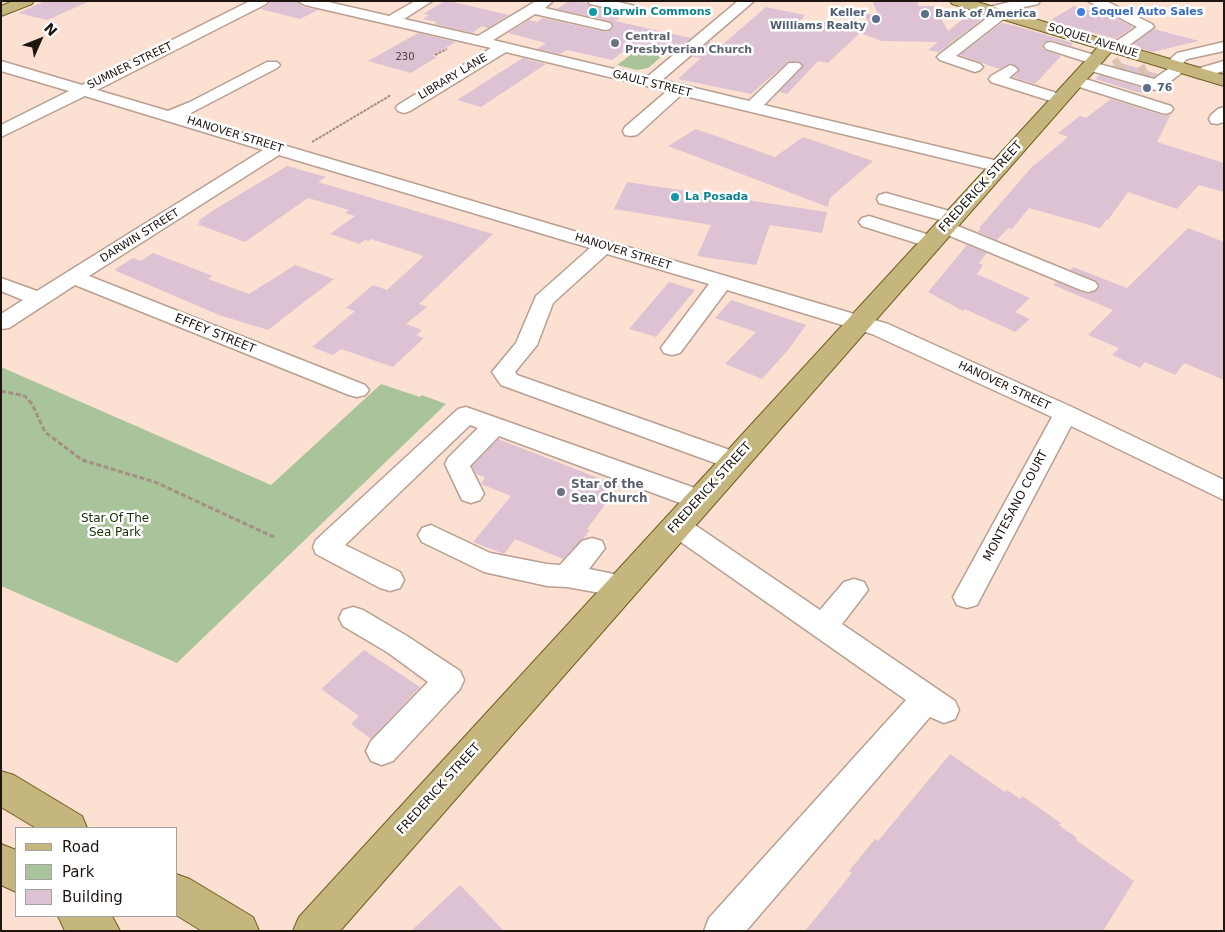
<!DOCTYPE html>
<style>
body{margin:0}
#map{position:relative;width:1225px;height:932px;overflow:hidden;background:#fce1d2;font-family:"DejaVu Sans",sans-serif}
canvas{display:block}
.frame{position:absolute;inset:0;border:2px solid #1e1510;pointer-events:none}
.legend{position:absolute;left:15px;top:827px;width:162px;height:90px;box-sizing:border-box;background:#fff;border:1px solid #a5a19f;margin:0;padding:6px 9px;list-style:none;font-size:15px;color:#1e1510}
.legend li{display:flex;align-items:center;gap:10px;height:25px}
.legend b{width:25px;border:1px solid #a5a19f}
.north{position:absolute;left:15px;top:15px;width:50px;height:50px;-webkit-text-stroke:4px #fff;paint-order:stroke;rotate:46deg;font-size:14px;font-weight:700;line-height:20px;text-align:center;color:#1e1510}
.north::after{content:'';display:block;margin:auto;width:18px;height:22px;background:#1e1510;clip-path:polygon(50% 0,100% 100%,50% 72%,0 100%)}
</style>
<div id="map">
<canvas width="1225" height="932"></canvas>
<div class="frame"></div>
<ul class="legend">
<li><b style="height:6px;background:#c5b67d"></b>Road</li>
<li><b style="height:14px;background:#a9c49b"></b>Park</li>
<li><b style="height:14px;background:#dcc2d2"></b>Building</li>
</ul>
<div class="north">N</div>
</div>
<script>
const ctx = document.querySelector('canvas').getContext('2d');
ctx.lineJoin = 'round';
function fillPath(path, color) {
  ctx.fillStyle = color;
  ctx.fill(path, 'evenodd');
}
function poly(rows) {
  const path = new Path2D();
  for (const r of rows) {
    path.moveTo(r[0], r[1]);
    for (let i = 2; i < r.length; i += 2) path.lineTo(r[i], r[i + 1]);
  }
  return path;
}
function stroke(path, color, width, dash) {
  ctx.strokeStyle = color;
  ctx.lineWidth = width;
  ctx.lineCap = dash ? 'butt' : 'round';
  ctx.setLineDash(dash || []);
  ctx.stroke(path);
}
function drawText(font, color, halo, rows, align = 'center') {
  ctx.font = font + ' "DejaVu Sans",sans-serif';
  ctx.lineWidth = 5;
  ctx.setLineDash([]);
  ctx.textBaseline = 'middle';
  ctx.strokeStyle = halo;
  ctx.fillStyle = color;
  for (const [text, x, y, turn = 0] of rows) {
    ctx.save();
    ctx.translate(x, y);
    ctx.rotate((+turn || 0) * Math.PI / 180);
    ctx.textAlign = isNaN(turn) ? turn : align;
    if (halo) ctx.strokeText(text, 0, 0);
    ctx.fillText(text, 0, 0);
    ctx.restore();
  }
}
const green = poly([
 [641,47,665,54,648,68,637,70,617,65],
 [1,367,271,485,381,384,420,397,422,395,446,404,177,663,1,586]
]);
const building = poly([
 [45,1,90,1,47,20,18,13],
 [270,1,296,1,304,7,318,10,300,19,260,9,267,6],
 [445,1,449,1,509,15,488,28,482,26,472,33,434,24,437,22,423,19,429,15,423,14],
 [569,1,587,3,590,6,625,14,615,21,691,38,673,52,633,44,612,60,567,50,560,54,537,49,546,43,508,33,529,20,537,22,543,18,605,32,610,31,614,27,610,21,557,9],
 [872,1,917,1,919,6,934,6,948,31,969,14,984,18,939,52,928,50,938,42,882,41,860,33,828,63,818,61,787,94,779,92,803,67,803,65,799,61,788,62,751,94,678,79,701,58,692,57,709,42,722,45,766,7,805,15,799,22,868,22,864,14,878,14],
 [1074,6,1118,19,1133,27,1116,39,1049,21],
 [1002,23,1016,26,1073,43,1071,46,1052,40,1044,42,1042,45,1044,50,1061,56,1035,84,1013,77,1020,70,1011,63,999,69,960,55],
 [1154,29,1199,41,1152,52,1136,47,1138,46,1133,44],
 [418,33,456,42,432,56,437,57,411,73,368,61],
 [523,58,546,64,481,107,457,100],
 [1117,62,1158,74,1154,77,1112,66],
 [1100,75,1145,89,1140,93,1095,79],
 [1111,99,1164,116,1171,114,1157,142,1224,163,1224,192,1199,185,1177,209,1128,192,1108,220,1106,220,1100,228,1029,208,1012,229,1008,228,997,240,978,232,981,228,979,228,1032,167,1068,137,1058,133,1080,116,1086,118],
 [696,129,775,157,803,137,873,161,830,198,828,207,668,146],
 [287,166,326,177,318,182,493,234,419,304,427,307,406,324,422,330,416,335,424,338,393,367,341,349,333,355,312,347,355,311,346,308,373,285,387,290,424,256,371,239,369,241,365,240,360,244,330,234,355,216,345,213,349,210,308,198,245,242,197,224,201,222,198,221,217,208],
 [627,182,827,212,822,233,770,225,756,265,697,256,711,225,614,209],
 [1188,228,1224,242,1224,380,1184,363,1175,375,1145,362,1140,368,1112,355,1119,348,1088,335,1113,310,1053,285,1057,282,1087,294,1096,291,1100,286,1096,281,1070,270,1073,267,1127,288],
 [967,245,987,253,979,263,983,265,977,274,1030,298,1015,312,1030,319,1015,332,965,309,963,311,928,292],
 [153,253,213,276,208,279,249,294,295,265,334,279,268,330,219,315,114,270,133,258,141,261],
 [669,282,695,290,656,337,629,329],
 [731,300,806,325,788,350,762,379,725,364,756,332,715,318],
 [498,439,619,486,587,529,590,530,583,539,563,559,515,539,504,554,473,542,511,496,481,484,485,477,476,474,472,466],
 [364,650,420,687,371,739,351,724,359,716,321,689],
 [950,754,1005,792,1007,790,1020,799,1022,796,1061,823,1059,825,1077,838,1076,840,1134,881,1103,931,805,931,852,873,849,871,875,839,878,841],
 [460,885,504,931,411,931]
]);
const minorTunnel = poly([
 [1116,68,1122,64],
 [1141,75,1148,71]
]);
const pathFar1 = poly([
 [435,55,447,49],
 [312,142,391,95]
]);
const path = poly([
 [1,391,25,396,32,404,45,432,82,460,155,482,276,538]
]);
const minor = poly([
 [250,1,268,1,266,4,97,90,168,111,190,102,267,62,277,62,280,65,277,68,185,116,888,324,1074,408,1224,480,1224,500,1071,426,977,605,967,608,957,605,953,597,1052,417,872,334,727,290,680,353,672,355,664,353,661,348,709,284,607,254,553,303,537,345,515,372,517,375,744,455,747,461,744,467,735,470,726,467,501,385,492,372,516,343,536,296,590,248,279,155,89,276,365,385,369,390,365,395,357,397,349,395,75,285,9,328,1,329,1,314,23,300,1,291,1,278,37,291,263,150,85,96,1,137,1,125,69,91,1,71,1,61,82,85,250,1],
 [298,1,324,1,389,16,415,1,432,1,404,19,478,36,536,1,553,1,545,8,610,23,612,26,610,29,605,30,535,14,493,40,647,77,738,1,754,1,662,80,749,101,789,63,799,63,802,66,799,69,764,105,1006,163,1009,167,1006,171,1000,172,681,95,637,135,631,136,625,135,623,131,625,127,667,91,506,52,410,111,404,113,398,111,396,108,398,105,491,48,305,5,298,1],
 [588,1,614,1,635,6,637,9,630,13,590,4,588,1],
 [1014,1,1040,1,1038,4,1006,11,1008,14,1006,17,956,56,980,64,983,67,980,70,975,72,940,60,937,57,940,54,991,15,985,14,983,11,985,8,1014,1],
 [1088,1,1106,1,1152,24,1154,27,1121,51,1111,51,1109,48,1111,45,1137,27,1088,1],
 [1051,42,1101,57,1104,60,1099,64,1154,79,1168,69,1164,65,1177,53,1224,42,1224,51,1187,59,1183,63,1188,67,1185,70,1162,88,1156,90,1085,69,1082,66,1087,62,1046,49,1044,46,1046,43,1051,42],
 [1224,61,1224,71,1198,78,1193,76,1190,73,1193,70,1224,61],
 [1010,65,1015,67,1018,70,1009,78,1066,96,1068,99,1066,102,1060,104,991,82,989,79,991,76,1010,65],
 [1076,76,1171,106,1173,109,1171,112,1165,114,1070,84,1068,81,1070,78,1076,76],
 [1224,107,1224,122,1217,124,1211,123,1209,119,1211,115,1218,109,1224,107],
 [886,193,960,214,962,218,960,222,953,224,1095,282,1098,286,1095,290,1088,292,1081,290,938,231,935,227,938,223,944,221,879,203,877,199,879,195,886,193],
 [869,216,939,238,942,242,939,246,932,248,862,226,859,222,862,218,869,216],
 [466,407,709,493,713,500,709,507,700,509,691,507,499,436,470,466,484,494,480,500,471,503,462,500,445,464,448,458,478,428,470,425,345,545,400,572,404,580,400,588,390,591,380,588,316,554,313,547,316,540,458,409,466,407],
 [677,516,686,519,820,610,844,582,854,579,864,582,868,590,842,624,955,701,959,710,955,719,944,723,930,717,746,931,704,931,709,918,906,700,668,533,664,526,668,519,677,516],
 [431,525,490,553,547,564,560,565,582,541,592,538,602,541,605,548,589,569,633,578,637,586,633,594,623,597,567,587,547,586,484,572,422,542,418,535,422,528,431,525],
 [353,607,363,610,407,636,460,671,464,680,460,689,393,761,382,765,371,761,366,751,371,741,428,682,387,652,343,626,339,618,343,610,353,607]
]);
const major = poly([
 [13,1,34,1,32,4,1,16,1,6,13,1],
 [950,1,974,1,1224,75,1224,86,1111,52,340,931,293,931,299,917,1097,48,952,4,950,1],
 [1,771,14,775,82,816,87,828,36,828,1,807,1,771],
 [1,844,16,850,16,892,1,885,1,844],
 [176,874,190,879,253,917,259,931,202,931,176,915,176,874],
 [58,916,112,916,120,931,65,931,58,916]
]);
const markers = [
 [593,12,5,"#0f9aa8"],
 [1081,12,5,"#3f7fe0"],
 [925,14,5,"#5c6f8a"],
 [876,19,5,"#5c6f8a"],
 [615,43,5,"#6b7280"],
 [1147,88,5,"#5c6f8a"],
 [675,197,5,"#0f9aa8"],
 [561,492,5,"#6b7280"]
];
const numberNames = [
 ["230",405,57]
];
const farCulturenames = [
 ["Darwin Commons",603,12],
 ["La Posada",685,197]
];
const farShopnames = [
 ["Soquel Auto Sales",1091,12]
];
const farServicenames = [
 ["Keller",866,13,"right"],
 ["Williams Realty",866,26,"right"],
 ["Bank of America",935,14],
 ["76",1157,88]
];
const farWorshipnames = [
 ["Central",625,37],
 ["Presbyterian Church",625,50]
];
const farStreetnames = [
 ["SOQUEL AVENUE",1093,41,17],
 ["SUMNER STREET",130,66,-26],
 ["LIBRARY LANE",453,77,-31],
 ["GAULT STREET",652,84,14],
 ["HANOVER STREET",235,135,17],
 ["DARWIN STREET",140,236,-32],
 ["HANOVER STREET",623,252,17],
 ["HANOVER STREET",1004,386,25]
];
const streetNames = [
 ["FREDERICK STREET",981,187,-48],
 ["EFFEY STREET",215,334,22],
 ["FREDERICK STREET",710,488,-48],
 ["MONTESANO COURT",1016,506,-62],
 ["FREDERICK STREET",439,789,-48]
];
const worshipNames = [
 ["Star of the",571,485],
 ["Sea Church",571,499]
];
const parkNames = [
 ["Star Of The",115,519],
 ["Sea Park",115,533]
];
fillPath(green, '#a9c49b');
fillPath(building, '#dcc2d2');
stroke(minorTunnel, '#dbc2b5', 16, [16, 8]);
stroke(minor, '#b89f91', 3);
stroke(major, '#715e1f', 2);
stroke(pathFar1, '#a38f84', 2, [3, 1]);
stroke(path, '#a38f84', 3, [5, 2.5]);
fillPath(minor, '#fff');
fillPath(major, '#c5b67d');
for (const [x, y, r, color] of markers) {
  const dot = new Path2D();
  dot.arc(x, y, r, 0, 2 * Math.PI);
  ctx.fillStyle = color;
  ctx.fill(dot);
  stroke(dot, '#fff', 2);
}
drawText('10px', '#4e4040', null, numberNames);
drawText('bold 11px', '#0d838f', '#fff', farCulturenames, 'left');
drawText('bold 11px', '#366cbe', '#fff', farShopnames, 'left');
drawText('bold 11px', '#4e5e75', '#fff', farServicenames, 'left');
drawText('bold 11px', '#5b616d', '#fff', farWorshipnames, 'left');
drawText('11px', '#1e1510', '#fff', farStreetnames);
drawText('12px', '#1e1510', '#fff', streetNames);
drawText('bold 12px', '#5b616d', '#fff', worshipNames, 'left');
drawText('12px', '#173203', '#fff', parkNames);
</script>
